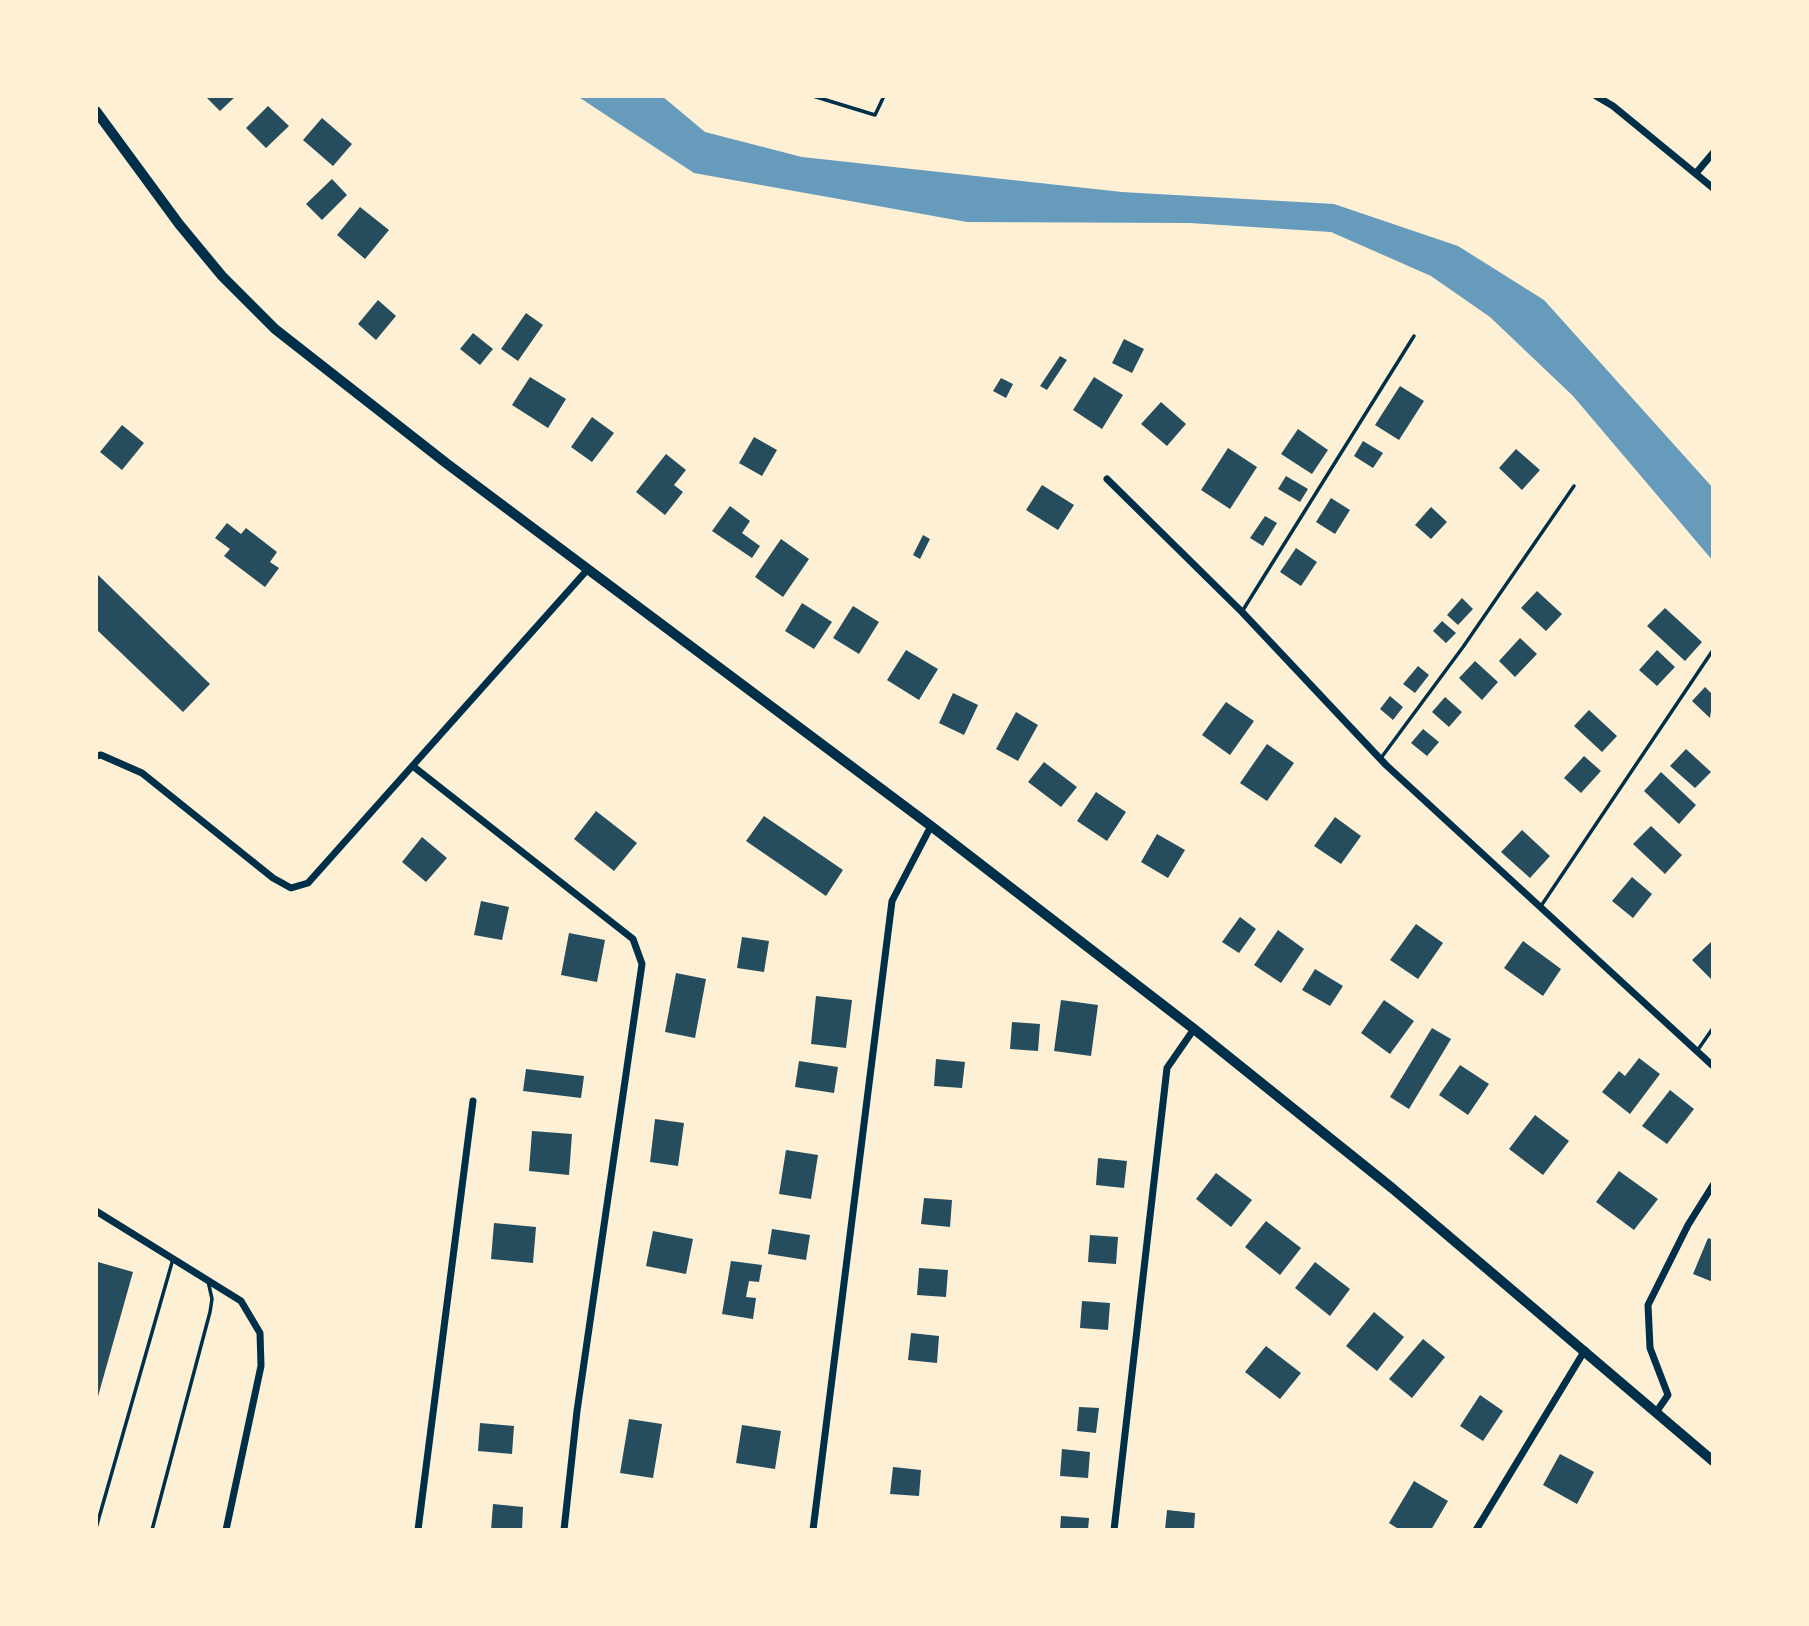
<!DOCTYPE html>
<style>
body{margin:0}
#map{position:relative;width:1809px;height:1626px;overflow:hidden;background:#fdf0d5;font-family:Rubik,sans-serif}
canvas{display:block}
.frame{position:absolute;inset:0;border:98px solid #fdf0d5;pointer-events:none}
</style>
<div id="map">
<canvas width="1809" height="1626"></canvas>
<div class="frame"></div>
</div>
<script>
const ctx = document.querySelector('canvas').getContext('2d');
ctx.lineJoin = 'round';
function fillPath(path, color) {
  ctx.fillStyle = color;
  ctx.fill(path, 'evenodd');
}
function poly(rows) {
  const path = new Path2D();
  for (const r of rows) {
    path.moveTo(r[0], r[1]);
    for (let i = 2; i < r.length; i += 2) path.lineTo(r[i], r[i + 1]);
  }
  return path;
}
function stroke(path, color, width, dash) {
  ctx.strokeStyle = color;
  ctx.lineWidth = width;
  ctx.lineCap = dash ? 'butt' : 'round';
  ctx.setLineDash(dash || []);
  ctx.stroke(path);
}
const water = poly([
 [577,96,662,96,705,132,802,157,1122,192,1334,204,1458,246,1544,300,1713,488,1713,561,1573,396,1490,317,1431,276,1331,232,1190,223,967,222,694,173]
]);
const building = poly([
 [205,96,236,96,220,111],
 [268,106,289,126,266,148,246,128],
 [322,118,352,144,333,166,303,140],
 [332,179,347,195,322,220,306,204],
 [360,207,389,230,365,259,337,235],
 [378,300,396,316,376,340,358,324],
 [526,313,543,325,518,361,501,349],
 [473,333,493,349,480,365,460,349],
 [1124,339,1144,349,1132,373,1112,363],
 [1060,356,1067,360,1047,390,1040,386],
 [530,377,566,399,548,428,512,405],
 [1094,377,1123,395,1102,429,1073,410],
 [1001,378,1013,384,1006,398,993,391],
 [1400,386,1424,401,1399,440,1375,425],
 [1161,402,1186,424,1167,446,1141,424],
 [592,417,614,433,592,462,571,447],
 [122,425,144,443,122,470,100,452],
 [1298,429,1328,450,1312,474,1281,454],
 [754,437,777,450,762,476,739,463],
 [1363,441,1383,453,1373,468,1354,456],
 [1228,448,1257,467,1230,509,1201,490],
 [1516,449,1540,470,1522,490,1499,468],
 [666,454,686,470,674,485,683,492,665,515,636,492],
 [1286,476,1308,489,1300,502,1278,489],
 [1042,485,1074,505,1058,530,1026,510],
 [1331,498,1350,510,1335,534,1316,522],
 [730,506,750,521,742,533,760,546,752,558,712,531],
 [1431,507,1447,522,1431,539,1415,525],
 [1265,516,1277,523,1263,546,1250,538],
 [227,523,241,534,246,528,277,552,270,562,279,568,265,587,224,556,230,549,215,538],
 [923,535,930,539,920,559,913,555],
 [781,539,809,559,783,597,755,577],
 [1296,548,1317,562,1301,586,1280,572],
 [96,573,210,684,183,712,96,629],
 [1537,591,1562,614,1546,631,1521,608],
 [1462,598,1473,609,1458,625,1447,615],
 [802,603,832,622,814,649,785,631],
 [853,606,879,622,859,654,833,638],
 [1665,608,1702,642,1685,661,1647,626],
 [1442,621,1456,633,1446,643,1433,631],
 [1520,638,1537,654,1515,677,1499,661],
 [906,650,938,669,919,700,887,680],
 [1657,650,1675,667,1657,686,1639,670],
 [1475,661,1498,682,1482,700,1459,678],
 [1418,666,1429,675,1415,693,1403,684],
 [1705,687,1713,695,1710,718,1692,701],
 [953,693,978,705,964,735,939,723],
 [1390,696,1403,707,1393,720,1380,709],
 [1445,697,1462,712,1449,727,1432,712],
 [1226,702,1254,721,1230,755,1202,735],
 [1589,710,1617,736,1602,752,1574,726],
 [1016,712,1038,725,1018,761,996,749],
 [1423,729,1439,742,1427,756,1411,743],
 [1267,744,1294,763,1267,801,1240,783],
 [1686,749,1711,772,1695,788,1670,766],
 [1584,756,1601,771,1581,793,1564,778],
 [1044,762,1077,787,1061,807,1028,782],
 [1661,772,1696,805,1679,824,1644,791],
 [1096,792,1126,812,1107,841,1077,821],
 [596,811,637,843,614,871,574,839],
 [764,816,843,870,826,896,746,841],
 [1335,817,1361,836,1341,864,1314,846],
 [1651,826,1682,855,1665,874,1633,844],
 [1522,830,1550,856,1530,878,1501,852],
 [1157,834,1185,850,1168,878,1141,862],
 [422,837,447,858,426,882,402,862],
 [1632,877,1652,894,1633,918,1612,901],
 [481,901,509,907,502,940,474,935],
 [1240,917,1256,929,1239,953,1222,942],
 [1416,924,1443,943,1418,979,1390,960],
 [1278,930,1304,949,1281,983,1254,965],
 [569,933,605,940,597,982,561,975],
 [742,937,769,941,764,972,737,968],
 [1713,940,1713,981,1692,960],
 [1523,941,1561,969,1543,996,1504,968],
 [1315,969,1343,986,1330,1006,1302,990],
 [676,973,706,979,695,1038,665,1032],
 [816,996,852,1000,846,1048,811,1044],
 [1061,1000,1098,1005,1091,1056,1054,1051],
 [1384,1000,1414,1021,1390,1054,1361,1033],
 [1012,1022,1040,1024,1038,1051,1010,1049],
 [1432,1028,1451,1039,1409,1109,1390,1097],
 [1639,1058,1660,1074,1630,1114,1602,1092,1619,1071,1625,1076],
 [936,1059,965,1062,962,1088,934,1086],
 [799,1061,838,1067,834,1093,795,1087],
 [1460,1065,1489,1084,1468,1115,1439,1095],
 [526,1069,584,1076,581,1098,523,1091],
 [1670,1090,1694,1109,1667,1144,1642,1126],
 [1535,1115,1569,1141,1543,1175,1509,1149],
 [655,1119,684,1123,678,1166,650,1162],
 [532,1131,572,1134,569,1175,529,1171],
 [786,1150,818,1155,811,1199,779,1194],
 [1098,1158,1127,1161,1124,1188,1096,1185],
 [1619,1171,1658,1199,1634,1230,1596,1202],
 [1216,1173,1252,1200,1231,1227,1196,1199],
 [924,1198,952,1200,950,1227,921,1224],
 [1266,1221,1301,1248,1280,1275,1245,1247],
 [494,1223,536,1227,533,1263,491,1259],
 [772,1229,810,1235,806,1260,768,1254],
 [653,1231,693,1239,686,1274,646,1266],
 [1090,1235,1118,1237,1116,1264,1088,1262],
 [1708,1238,1713,1240,1713,1282,1693,1274],
 [731,1261,762,1265,759,1282,749,1281,746,1297,756,1298,753,1319,722,1314],
 [98,1262,133,1272,97,1400,96,1267],
 [1315,1262,1350,1289,1330,1316,1295,1288],
 [919,1268,948,1270,946,1297,917,1295],
 [1082,1301,1110,1303,1108,1330,1080,1328],
 [1374,1312,1404,1337,1377,1371,1346,1346],
 [911,1333,939,1336,937,1363,908,1360],
 [1423,1339,1445,1357,1412,1398,1389,1379],
 [1266,1346,1301,1373,1280,1399,1245,1372],
 [1480,1395,1503,1411,1483,1441,1460,1426],
 [1079,1407,1099,1408,1096,1433,1077,1431],
 [629,1419,662,1424,653,1478,620,1473],
 [480,1423,514,1426,512,1454,478,1451],
 [742,1425,781,1431,775,1469,736,1463],
 [1062,1449,1090,1452,1088,1478,1060,1476],
 [1560,1454,1594,1472,1577,1504,1543,1485],
 [893,1467,921,1470,919,1496,890,1494],
 [1414,1481,1448,1501,1431,1530,1400,1530,1389,1523],
 [493,1504,523,1507,522,1530,491,1530],
 [1167,1510,1195,1513,1194,1530,1165,1530],
 [1061,1516,1089,1518,1088,1530,1060,1530]
]);
const service = poly([
 [813,96,875,115,884,96],
 [1243,610,1414,336],
 [1381,758,1463,647,1574,486],
 [1541,906,1713,650],
 [1697,1051,1713,1028],
 [96,1528,173,1259],
 [152,1530,210,1312,212,1299,208,1281]
]);
const minor = poly([
 [1596,96,1613,106,1713,188],
 [1697,172,1713,153],
 [1107,479,1242,612,1386,765,1713,1066],
 [96,756,101,755,142,773,273,878,291,888,308,883,588,569],
 [414,767,633,939,642,964,577,1411,564,1530],
 [96,1211,241,1301,260,1333,261,1366,226,1530],
 [1657,1411,1668,1395,1650,1348,1648,1305,1688,1225,1713,1185],
 [418,1530,473,1101],
 [813,1530,892,901,931,826],
 [1114,1530,1167,1068,1194,1029],
 [1476,1530,1585,1350]
]);
const tertiary = poly([
 [96,111,179,224,222,276,275,329,446,463,931,826,1194,1029,1392,1188,1713,1461]
]);
fillPath(water, '#669bbc');
fillPath(building, '#264d5e');
stroke(service, '#003049', 3.5);
stroke(minor, '#003049', 7);
stroke(tertiary, '#003049', 10);
</script>
